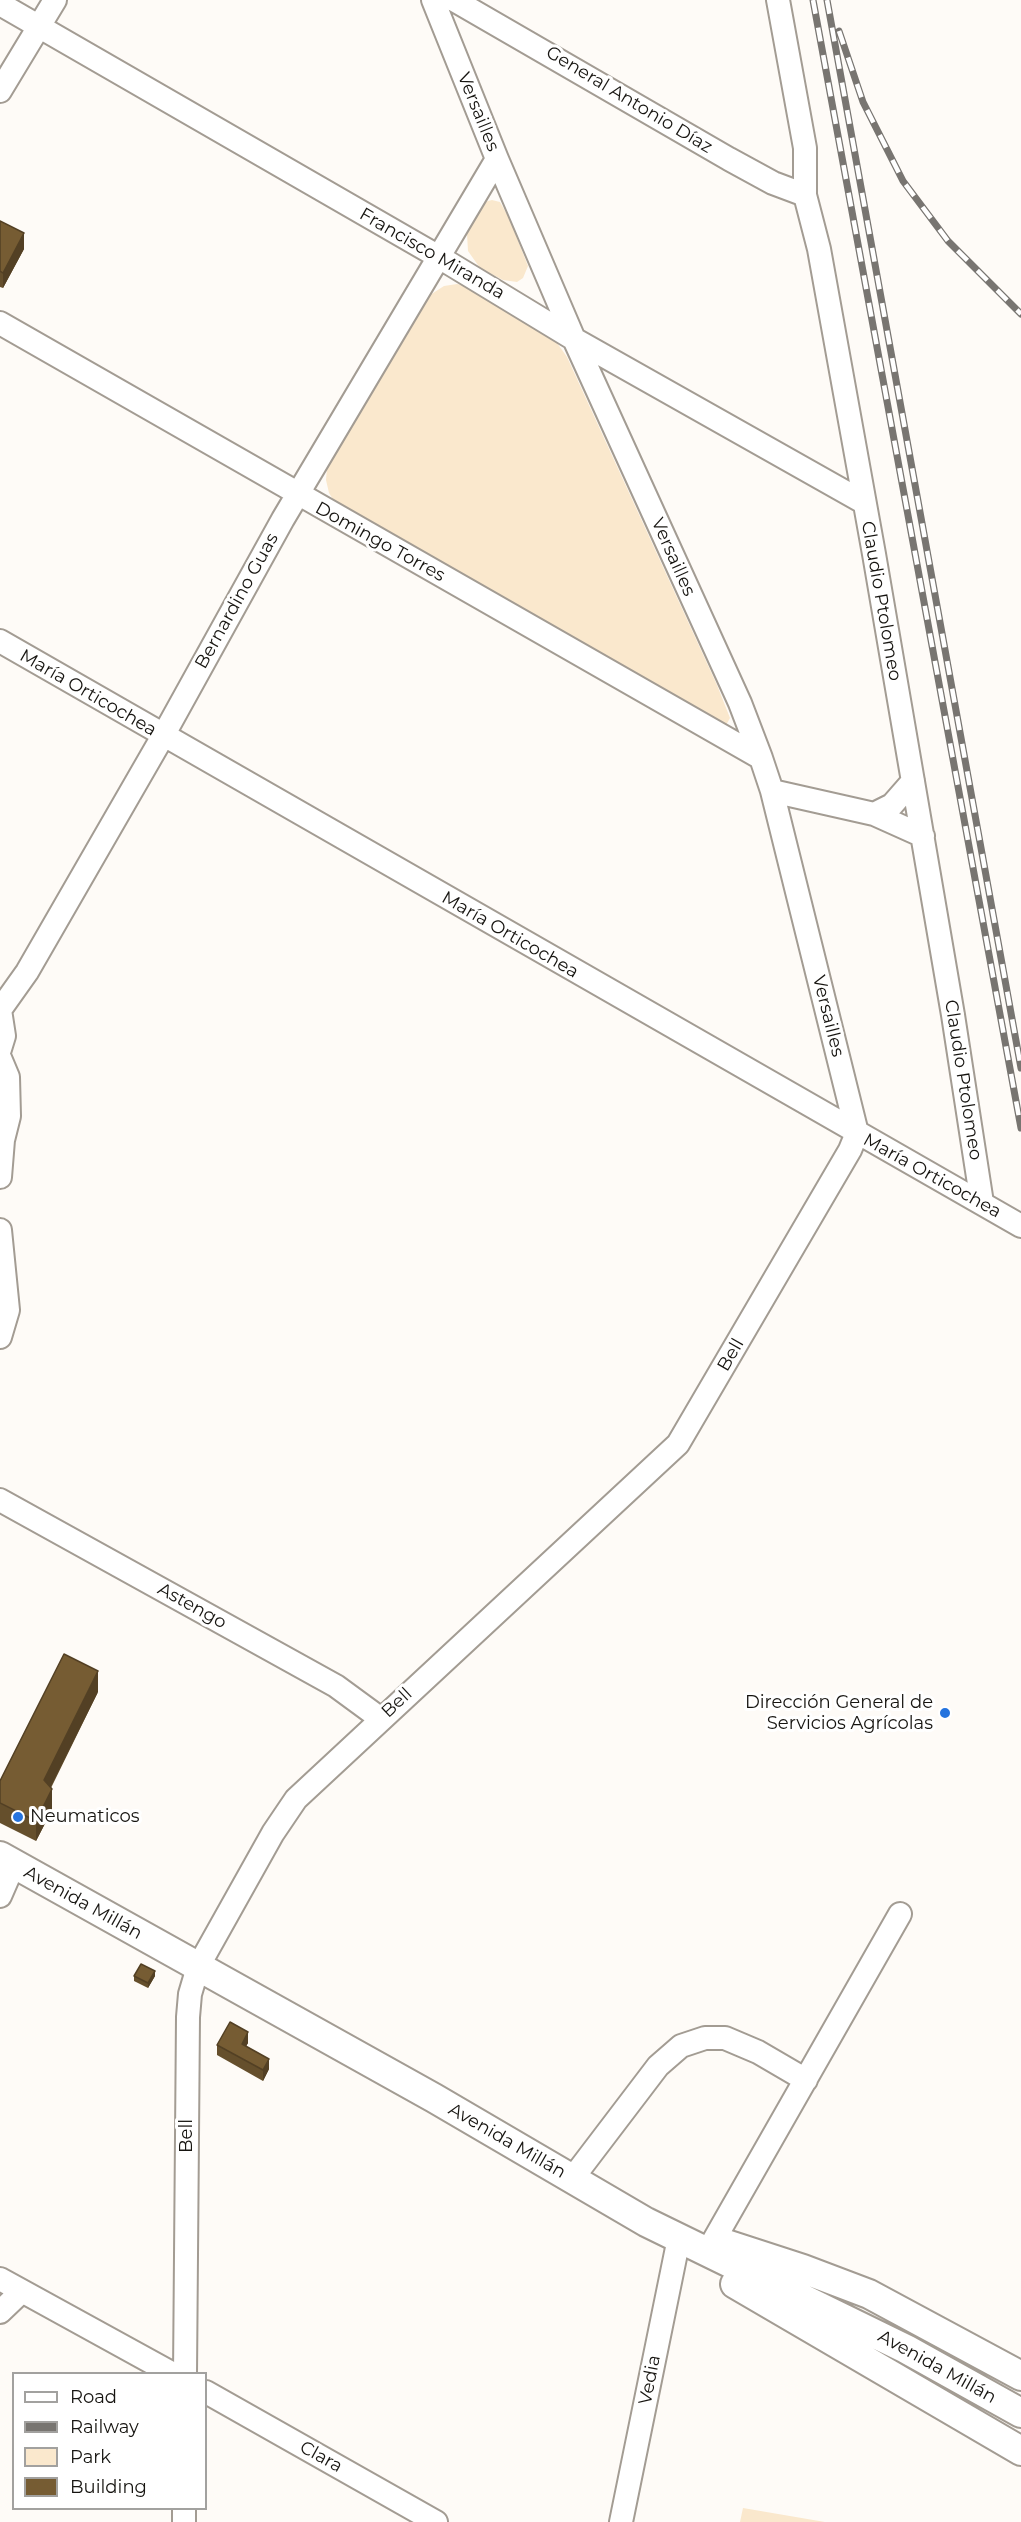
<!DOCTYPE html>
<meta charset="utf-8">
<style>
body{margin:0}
#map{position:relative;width:1021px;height:2522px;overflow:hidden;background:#fefbf7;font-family:Montserrat,sans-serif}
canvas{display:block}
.legend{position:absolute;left:12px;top:2372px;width:195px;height:138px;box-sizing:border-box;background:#fff;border:2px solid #a2a19f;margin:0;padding:8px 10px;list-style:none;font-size:18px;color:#161410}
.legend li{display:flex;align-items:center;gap:12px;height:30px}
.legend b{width:30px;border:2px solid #a2a19f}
</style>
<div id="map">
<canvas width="1021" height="2522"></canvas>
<ul class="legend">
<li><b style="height:8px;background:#fff"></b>Road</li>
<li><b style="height:8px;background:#787571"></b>Railway</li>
<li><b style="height:16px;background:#fae8cd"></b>Park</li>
<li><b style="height:16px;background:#765c33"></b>Building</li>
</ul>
</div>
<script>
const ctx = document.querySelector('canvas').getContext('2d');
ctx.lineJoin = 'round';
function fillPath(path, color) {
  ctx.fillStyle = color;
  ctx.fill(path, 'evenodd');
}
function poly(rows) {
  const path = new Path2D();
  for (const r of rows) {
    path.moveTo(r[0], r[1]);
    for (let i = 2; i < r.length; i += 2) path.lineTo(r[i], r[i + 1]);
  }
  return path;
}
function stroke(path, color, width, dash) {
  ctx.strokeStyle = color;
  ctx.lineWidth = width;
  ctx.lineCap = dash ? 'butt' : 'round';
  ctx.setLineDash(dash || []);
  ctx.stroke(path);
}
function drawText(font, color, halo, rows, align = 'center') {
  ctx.font = font + ' Montserrat,sans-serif';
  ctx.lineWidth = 6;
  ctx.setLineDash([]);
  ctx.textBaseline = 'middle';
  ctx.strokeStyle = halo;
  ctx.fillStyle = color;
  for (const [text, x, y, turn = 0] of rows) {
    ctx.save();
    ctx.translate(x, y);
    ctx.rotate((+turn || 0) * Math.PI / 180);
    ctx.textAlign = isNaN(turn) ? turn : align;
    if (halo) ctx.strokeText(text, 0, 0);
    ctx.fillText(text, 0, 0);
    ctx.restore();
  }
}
const green = poly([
 [492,200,500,202,509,218,528,266,523,278,517,282,503,280,480,268,468,251,467,234,470,225,484,202],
 [457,284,468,286,555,340,567,357,717,685,730,718,725,727,334,501,329,493,326,480,327,468,409,328,430,295,444,286],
 [743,2508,825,2522,740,2522]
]);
const minor = poly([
 [454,0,729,159,773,183,805,195],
 [778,0,805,148,805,195,819,249,874,554,953,1015,982,1203],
 [0,4,439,257,574,339,863,502],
 [0,91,55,0],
 [0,323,761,758],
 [0,641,1021,1226],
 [772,791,874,814,923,836],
 [874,814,892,805,913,781],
 [0,1049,4,1036,0,1010,27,972,163,736,283,519,497,159],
 [0,1058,8,1077,9,1116,3,1140,0,1177],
 [0,1230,8,1310,0,1337],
 [0,1500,336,1686,381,1719],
 [0,1896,14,1864],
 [572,2179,658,2066,681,2046,705,2038,725,2038,758,2052,806,2080],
 [714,2240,900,1914],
 [0,2279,173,2374],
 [0,2312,22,2291],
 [185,2374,188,2017,190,1994,198,1967,273,1833,296,1799,678,1444,850,1150,857,1133,772,791,761,758,740,703,574,339,497,159,433,0],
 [206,2392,436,2522],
 [184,2522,184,2508],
 [621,2522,679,2238]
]);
const major = poly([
 [0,1856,434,2098,646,2222,906,2349,1021,2413],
 [723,2243,803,2269,869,2294,1021,2376],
 [735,2284,1021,2451]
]);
const rail = poly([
 [813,0,1021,1128],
 [827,0,1021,1068],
 [839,31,863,102,903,181,948,241,1021,314]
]);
const wall = poly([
 [0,221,24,249,3,288,0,287],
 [98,1692,51,1788,52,1810,36,1841,0,1823,0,1781],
 [134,1976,155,1976,148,1988,134,1981],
 [248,2043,246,2046,269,2069,263,2081,217,2055,217,2045]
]);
const shadedWall = poly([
 [24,233,24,249,3,288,3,273],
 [98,1671,98,1692,44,1800,44,1780],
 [52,1789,52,1810,36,1841,36,1821],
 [155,1971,155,1976,148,1988,148,1983],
 [248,2032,248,2043,242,2054,242,2044],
 [269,2059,269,2069,263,2081,263,2070]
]);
const building = poly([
 [0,221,24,233,3,273,0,271,0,221],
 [64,1654,98,1671,44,1780,52,1789,36,1821,0,1803,0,1781,64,1654],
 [141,1964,155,1971,148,1983,134,1976,141,1964],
 [230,2022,248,2032,242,2044,269,2059,263,2070,217,2045,230,2022]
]);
const markers = [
 [945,1713,6,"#2573de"],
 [18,1817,6,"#2573de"]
];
const streetNames = [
 ["General Antonio Díaz",629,100,31],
 ["Versailles",478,112,68],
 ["Francisco Miranda",432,254,30],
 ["Domingo Torres",380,542,29],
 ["Versailles",673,557,66],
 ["Bernardino Guas",237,601,-61],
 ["Claudio Ptolomeo",881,601,80],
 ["María Orticochea",88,693,30],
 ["María Orticochea",510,935,30],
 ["Versailles",828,1016,76],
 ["Claudio Ptolomeo",963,1080,81],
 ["María Orticochea",932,1176,29],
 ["Bell",731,1355,-60],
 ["Astengo",192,1606,29],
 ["Bell",397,1703,-43],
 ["Avenida Millán",83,1903,29],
 ["Bell",187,2136,-90],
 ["Avenida Millán",507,2141,30],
 ["Avenida Millán",937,2367,29],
 ["Vedia",650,2380,-79],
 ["Clara",321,2457,29]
];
const poiNames = [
 ["Dirección General de",933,1703],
 ["Servicios Agrícolas",933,1724],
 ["Neumaticos",30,1817,"left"]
];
fillPath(green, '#fae8cd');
stroke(minor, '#a39c93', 26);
stroke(major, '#a39c93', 32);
stroke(minor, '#fff', 22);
stroke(major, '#fff', 28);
stroke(rail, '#787571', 7);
stroke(rail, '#fff', 4.5, [14]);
fillPath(wall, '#654f2c');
fillPath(shadedWall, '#534024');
fillPath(building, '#765c33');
stroke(building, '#534024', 1.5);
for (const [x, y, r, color] of markers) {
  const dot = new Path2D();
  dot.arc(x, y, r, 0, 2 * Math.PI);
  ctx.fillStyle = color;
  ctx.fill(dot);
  stroke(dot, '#fff', 2);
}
drawText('18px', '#161410', '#fff', streetNames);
drawText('18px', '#161410', '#fff', poiNames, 'right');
</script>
